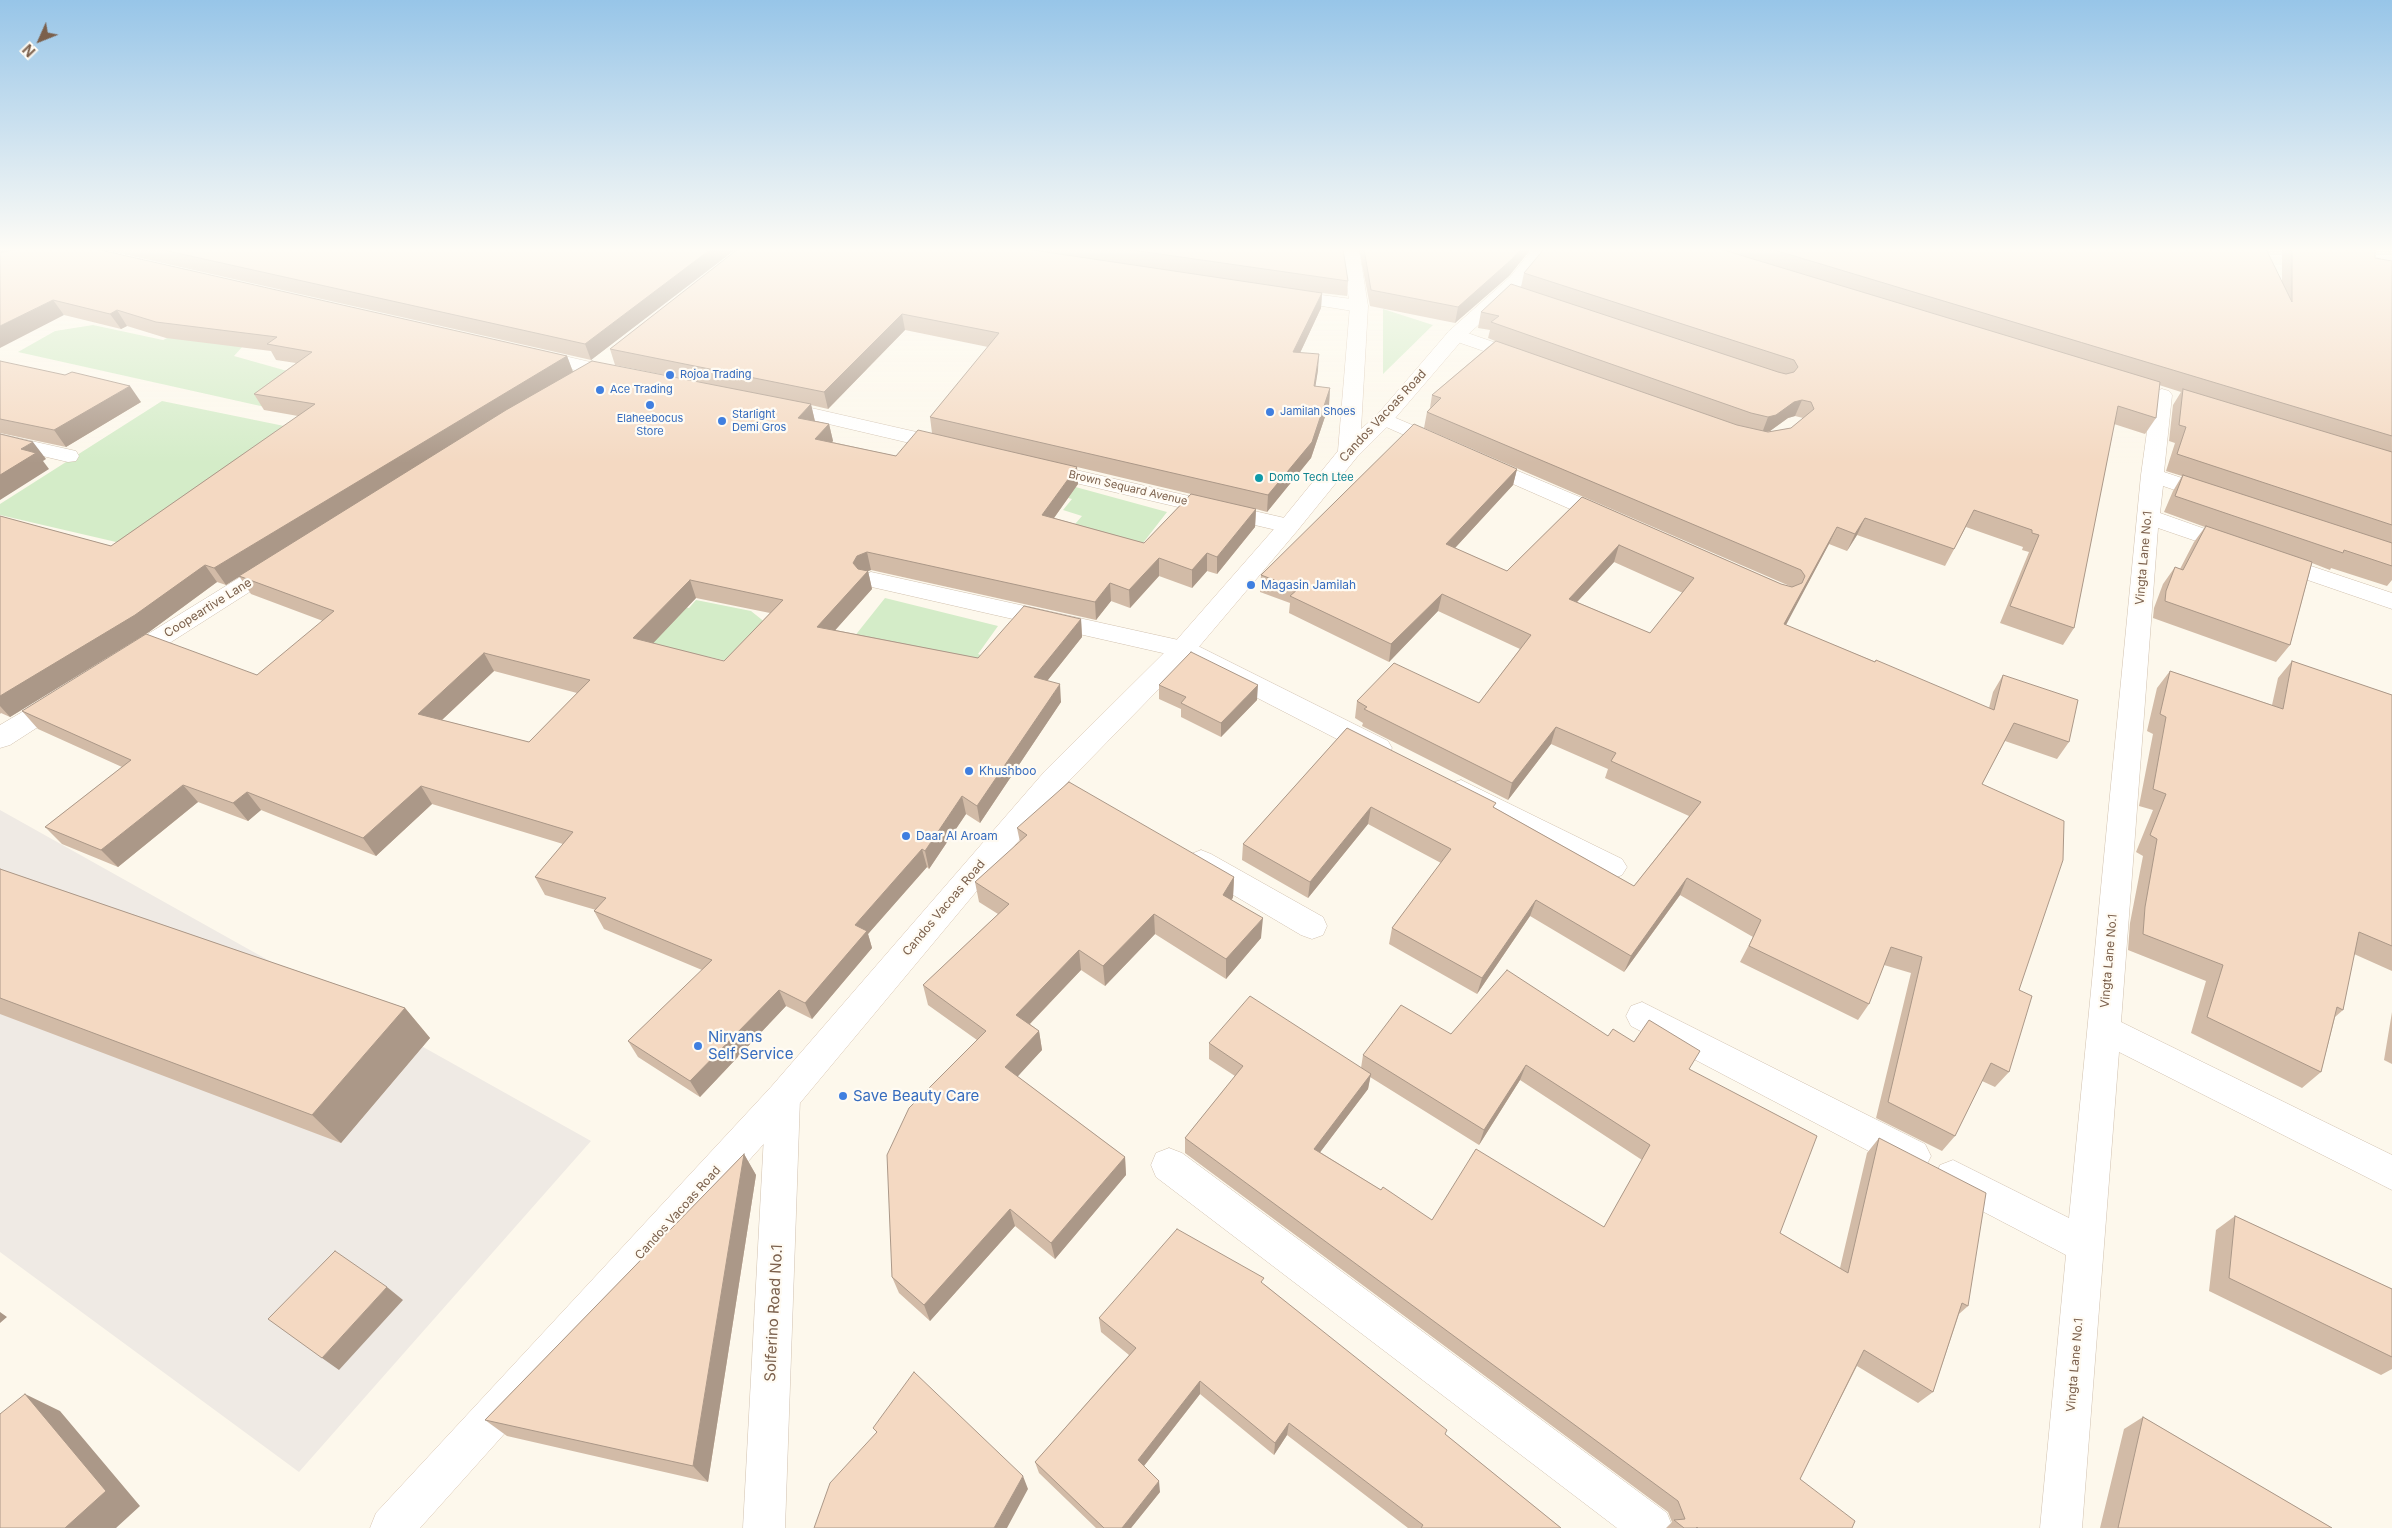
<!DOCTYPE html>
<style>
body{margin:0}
#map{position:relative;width:2392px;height:1528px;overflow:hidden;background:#fdf8ec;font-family:Inter,sans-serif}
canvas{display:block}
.north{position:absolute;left:15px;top:15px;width:50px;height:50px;-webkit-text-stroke:4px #fffbf3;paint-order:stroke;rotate:226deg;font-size:14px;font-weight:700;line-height:20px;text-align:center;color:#7b604c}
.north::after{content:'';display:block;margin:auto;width:18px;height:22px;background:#7b604c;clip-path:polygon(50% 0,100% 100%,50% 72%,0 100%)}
</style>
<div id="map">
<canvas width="2392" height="1528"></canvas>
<div class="north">N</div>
</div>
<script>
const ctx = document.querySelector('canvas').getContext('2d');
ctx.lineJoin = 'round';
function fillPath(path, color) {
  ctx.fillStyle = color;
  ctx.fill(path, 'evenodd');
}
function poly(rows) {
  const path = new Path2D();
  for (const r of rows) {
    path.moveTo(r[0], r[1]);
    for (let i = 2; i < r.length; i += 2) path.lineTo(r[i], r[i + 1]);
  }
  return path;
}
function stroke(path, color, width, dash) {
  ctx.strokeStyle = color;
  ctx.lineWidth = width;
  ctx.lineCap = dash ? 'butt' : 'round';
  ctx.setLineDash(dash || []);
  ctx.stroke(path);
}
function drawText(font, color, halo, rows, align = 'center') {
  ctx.font = font + ' Inter,sans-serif';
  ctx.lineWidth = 4.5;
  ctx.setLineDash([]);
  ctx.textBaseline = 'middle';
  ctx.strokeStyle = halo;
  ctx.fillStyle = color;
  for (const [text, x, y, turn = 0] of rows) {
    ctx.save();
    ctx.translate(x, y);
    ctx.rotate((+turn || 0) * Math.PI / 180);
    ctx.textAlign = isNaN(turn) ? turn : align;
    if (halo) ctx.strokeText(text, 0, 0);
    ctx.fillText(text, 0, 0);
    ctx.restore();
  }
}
const industrial = poly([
 [0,810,591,1141,299,1472,0,1252]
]);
const green = poly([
 [1383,309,1433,325,1383,374],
 [218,314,243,346,234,356,305,376,265,407,18,352,55,331,93,325,163,340],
 [162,401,294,428,129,545,0,515,0,504],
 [1039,477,1167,512,1122,570,1069,531,1082,516,1063,510,1072,499,1030,488],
 [885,598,998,626,978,654,988,658,977,673,854,637],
 [696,600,751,611,766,623,732,662,645,643,677,605,689,608]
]);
const street = poly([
 [1284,290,1359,300,1366,302,1368,306,1366,310,1359,312,1278,299,1275,295,1278,291,1284,290],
 [1456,329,1531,355,1534,359,1531,363,1524,365,1449,339,1446,335,1449,331,1456,329],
 [534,349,625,370,628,374,625,378,618,380,527,359,524,355,527,351,534,349],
 [2162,389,2169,391,2172,395,2164,472,2221,491,2224,496,2221,501,2213,503,2163,486,2160,513,2242,542,2246,547,2242,552,2234,554,2158,528,2121,1022,2392,1155,2392,1190,2119,1052,2082,1528,2040,1528,2066,1255,1940,1189,1935,1177,1940,1165,1953,1160,2069,1218,2141,475,2152,395,2155,391,2162,389],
 [776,400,956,441,959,446,956,451,948,452,769,410,766,406,769,402,776,400],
 [1384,413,1450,441,1454,445,1450,449,1443,451,1436,449,1377,423,1374,419,1377,415,1384,413],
 [0,434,76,451,79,456,76,461,68,462,0,446,0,434],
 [1480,455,1618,513,1621,518,1618,523,1610,525,1602,523,1472,466,1469,461,1472,456,1480,455],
 [1041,462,1289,519,1297,521,1300,526,1297,531,1289,533,1033,473,1030,468,1033,463,1041,462],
 [2275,554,2392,593,2392,609,2267,566,2263,561,2267,556,2275,554],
 [276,558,284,560,288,565,284,570,135,665,126,668,117,665,113,659,117,653,268,560,276,558],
 [871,572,1192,643,1388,741,1392,748,1388,755,1378,758,1368,755,1176,656,863,585,859,580,863,575,871,572],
 [60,692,69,695,73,701,69,707,10,745,0,748,0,725,51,695,60,692],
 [1461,780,1622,859,1627,867,1622,875,1612,879,1602,875,1451,797,1447,790,1451,783,1461,780],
 [1201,850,1211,854,1323,917,1327,926,1323,935,1312,939,1301,935,1191,870,1186,862,1191,854,1201,850],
 [1642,1002,1925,1144,1931,1156,1925,1168,1913,1173,1901,1168,1631,1026,1626,1016,1631,1006,1642,1002],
 [783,1083,795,1087,800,1098,785,1528,743,1528,766,1098,771,1087,783,1083],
 [1169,1148,1182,1153,1667,1513,1673,1528,1617,1528,1156,1177,1151,1165,1156,1153,1169,1148]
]);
const secondary = poly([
 [1341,249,1359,249,1368,306,1361,429,1377,415,1449,331,1510,277,1533,249,1551,249,1522,285,1463,339,1391,423,1357,457,1297,531,1192,655,1065,785,795,1109,420,1528,370,1528,376,1513,771,1087,1045,771,1174,643,1281,521,1338,451,1350,306,1341,249]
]);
const wall = poly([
 [0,249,567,356,573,372,700,382,615,365,610,349,738,249,1343,249,1348,281,1347,296,1322,293,1321,308,1300,353,1318,370,1315,386,1330,388,1329,405,1311,458,1267,512,1256,509,1255,527,1217,574,1207,571,1192,588,1159,576,1130,608,1111,601,1096,620,871,570,868,571,872,589,835,630,978,658,1081,619,1082,637,1047,681,1061,702,980,823,966,814,929,869,927,867,868,934,872,948,812,1019,786,1006,700,1097,638,1057,628,1041,702,970,604,929,594,911,596,910,545,895,535,877,563,844,432,804,376,856,261,810,248,821,198,802,118,867,62,844,45,827,122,767,38,729,22,711,257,675,323,621,251,594,239,576,226,585,217,582,149,632,10,717,1,713,0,714,0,516,111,546,298,416,264,410,254,394,296,363,276,360,271,351,166,338,127,326,121,329,64,315],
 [905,330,988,347,930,417,932,433,896,456,832,442,833,441,829,424,815,421,811,405,828,409],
 [1077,467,1191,494,1144,543,1054,518,1078,484],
 [696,598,770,613,724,661,653,643],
 [494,671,577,693,529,742,442,720],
 [101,249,736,249,591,360],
 [1359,249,1531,249,1509,276,1455,323,1370,306],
 [1544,249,2266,249,2282,282,2282,249,2392,249,2392,250,2375,250,2375,258,2392,261,2392,580,2387,586,2331,568,2330,570,2312,563,2290,645,2276,662,2153,618,2154,608,2163,584,2175,567,2180,569,2194,542,2205,527,2164,512,2173,491,2182,476,2166,471,2175,443,2169,441,2173,405,2181,392,2159,385,2156,418,2145,434,2114,424,2074,628,2063,645,2000,623,2029,552,2022,550,2023,547,1966,527,1945,566,1857,535,1847,551,1829,544,1785,625,1989,708,1993,692,2003,675,2069,742,2057,759,2005,741,1982,784,2019,990,2009,1072,1995,1087,1982,1081,1955,1136,1942,1151,1876,1118,1911,973,1884,965,1869,1004,1858,1020,1740,962,1753,937,1680,895,1624,972,1530,916,1477,994,1389,944,1392,928,1441,863,1368,824,1308,898,1242,860,1243,844,1347,728,1495,808,1634,886,1689,816,1605,778,1608,769,1551,744,1508,800,1362,726,1363,723,1355,718,1357,701,1479,703,1520,649,1438,611,1389,662,1289,613,1290,603,1260,592,1261,575,1517,469,1513,485,1455,548,1507,571,1582,497,1781,584,1792,587,1424,428,1427,412,1430,408,1432,395,1495,341,1488,338,1490,330,1478,328,1481,312,1521,287,1524,273],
 [1795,416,1803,418,1791,428,1767,432,1770,431,1788,418],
 [1614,562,1683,593,1650,633,1577,602],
 [0,361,141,402,66,447,0,433],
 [2292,661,2392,695,2392,971,2354,954,2343,1010,2335,1017,2321,1072,2302,1088,2191,1033,2206,981,2128,950,2130,923,2143,856,2136,852,2153,810,2139,806,2153,734,2147,731,2157,688,2170,671,2272,705,2278,678],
 [1159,685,1257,700,1221,737,1181,717,1181,709,1159,699],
 [1017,828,1234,877,1233,897,1232,900,1261,938,1226,979,1155,934,1105,986,1081,970,1030,1024,1039,1031,1042,1050,1017,1076,1125,1157,1126,1175,1055,1259,1015,1226,930,1321,899,1293,892,1277,977,1040,928,1005,923,985,998,914,979,902,975,882,1020,842],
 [0,869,405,1008,430,1038,341,1143,0,1014],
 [2392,1012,2392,1064,2384,1060],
 [1451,1034,1608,1036,1634,1042,1690,1069,1780,1233,1840,1268,1867,1153,1879,1138,1968,1306,1959,1314,1933,1392,1918,1403,1857,1366,1800,1479,1852,1528,1666,1528,1672,1522,1668,1512,1185,1153,1185,1138,1235,1076,1209,1059,1209,1043,1361,1068,1363,1055],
 [1370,1077,1479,1145,1520,1080,1642,1160,1604,1227,1432,1220,1381,1190,1320,1152,1368,1089],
 [744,1154,756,1175,708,1482,507,1436,485,1420],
 [2235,1216,2392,1289,2392,1369,2381,1375,2209,1291,2216,1230],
 [1264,1284,1445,1434,1561,1528,1408,1528,1287,1435,1274,1455,1200,1394,1144,1466,1160,1492,1131,1528,1096,1528,1039,1473,1035,1462,1129,1355,1101,1332,1099,1318],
 [2143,1417,2332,1528,2100,1528,2124,1429]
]);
const shadedWall = poly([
 [0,249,36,249,0,257],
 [711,249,736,249,591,360,585,344],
 [1521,249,1531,249,1509,276,1455,323,1458,307],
 [1322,293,1321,308,1293,368,1293,352],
 [53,300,64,315,0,348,0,326],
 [117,310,127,326,121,329,110,314],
 [902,314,905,330,828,409,824,392],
 [1319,354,1318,370,1313,402,1314,386],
 [567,356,573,372,226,585,214,568],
 [130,386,141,402,66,447,54,430],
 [1330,388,1329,405,1311,458,1267,512,1268,495],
 [1802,400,1795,416,1788,418,1770,431,1762,433,1768,417,1794,402],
 [811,404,815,422,798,418],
 [829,424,833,441,819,456,815,439],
 [33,442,46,459,43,461,49,469,0,500,0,475,21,449],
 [1077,467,1078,484,1044,532,1042,515],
 [1517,469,1513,485,1443,561,1446,544],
 [1256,509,1255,527,1217,574,1217,557],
 [1865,518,1857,535,1847,551,1855,534],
 [1837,527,1829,544,1777,642,1784,624],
 [1619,545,1614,562,1564,616,1569,599],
 [867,552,871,570,868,571,872,589,822,645,817,627,857,556],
 [1207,553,1207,571,1192,588,1192,570],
 [1159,558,1159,576,1130,608,1129,590],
 [205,565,217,582,149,632,10,717,0,706,0,696],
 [690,580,696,598,641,656,633,638],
 [1110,583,1111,601,1096,620,1095,602],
 [1442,594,1438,611,1389,662,1391,644],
 [1081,619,1082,637,1036,695,1034,677],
 [484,653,494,671,429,732,418,714],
 [1060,684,1061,702,980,823,977,806],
 [1258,685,1257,700,1221,737,1221,723],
 [1556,727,1551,744,1508,800,1512,783],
 [183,785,198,802,118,867,101,850],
 [421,786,432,804,376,856,363,838],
 [247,792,261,810,248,821,233,803],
 [962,796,966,814,929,869,925,851],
 [1371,807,1368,824,1308,898,1310,882],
 [922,849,927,867,868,934,872,948,812,1019,805,1003,855,925],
 [1234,877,1233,897,1223,915,1223,895],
 [1687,878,1680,895,1624,972,1631,956],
 [1536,900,1530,916,1477,994,1482,978],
 [1154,914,1155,934,1105,986,1103,966],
 [1263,918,1261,938,1226,979,1226,959],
 [1079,950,1081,970,1020,1034,1016,1015],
 [779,990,786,1006,700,1097,690,1081],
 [405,1008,430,1038,341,1143,312,1115],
 [1039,1031,1042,1050,1009,1086,1005,1067],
 [1526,1065,1520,1080,1479,1145,1484,1130],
 [1371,1074,1368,1089,1312,1163,1314,1149],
 [744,1154,756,1175,708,1482,693,1466],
 [1125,1157,1126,1175,1055,1259,1051,1243],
 [1010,1209,1015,1226,930,1321,924,1305],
 [387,1287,403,1300,339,1370,322,1358],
 [0,1312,7,1317,0,1323],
 [1200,1381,1200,1394,1140,1471,1138,1460],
 [25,1394,60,1411,140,1506,116,1528,65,1528],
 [1289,1423,1287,1435,1274,1455,1275,1443],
 [1023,1476,1028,1489,1007,1528,994,1528],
 [1159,1481,1160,1492,1131,1528,1122,1528]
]);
const building = poly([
 [19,249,96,249,567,356,214,568,205,565,135,615,0,696,0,516,111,546,315,404,254,394,312,352,267,344,277,337,156,322,117,310,110,314,53,300,0,326,0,253,19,249],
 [159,249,711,249,585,344,159,249],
 [738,249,1026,249,1322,293,1293,352,1319,354,1314,386,1330,388,1312,442,1268,495,930,417,999,333,902,314,824,392,610,349,738,249],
 [1125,249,1343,249,1348,281,1125,249],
 [1364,249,1521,249,1511,260,1458,307,1371,290,1364,249],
 [1544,249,1720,249,2160,382,2156,418,2118,406,2074,628,2010,606,2039,535,2032,533,2032,530,1974,510,1954,549,1865,518,1855,534,1837,527,1784,624,1875,662,1876,660,1994,710,2003,675,2078,700,2069,742,2014,723,1982,784,2064,821,2063,860,2019,990,2032,996,2009,1072,1991,1063,1955,1136,1888,1102,1922,957,1891,947,1869,1004,1749,946,1761,920,1687,878,1631,956,1536,900,1482,978,1392,928,1451,849,1371,807,1310,882,1243,844,1347,728,1496,803,1493,807,1634,886,1701,802,1611,761,1616,753,1556,727,1512,783,1364,709,1367,707,1357,701,1394,663,1479,703,1531,635,1442,594,1391,644,1290,596,1298,589,1261,575,1414,424,1517,469,1446,544,1507,571,1582,497,1781,584,1792,587,1802,583,1805,576,1801,570,1427,412,1441,398,1432,395,1496,341,1737,425,1768,432,1791,428,1814,409,1811,402,1802,400,1794,402,1776,415,1768,417,1751,413,1491,322,1499,316,1481,312,1511,284,1778,372,1786,374,1794,372,1798,367,1794,360,1524,273,1544,249],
 [1619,545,1694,578,1650,633,1569,599,1619,545],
 [1771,249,2266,249,2292,302,2292,249,2375,249,2375,258,2392,261,2392,436,1771,249],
 [0,361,65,375,72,372,130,386,54,430,0,419,0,361],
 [592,361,811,404,798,418,829,424,815,439,896,456,918,430,1077,467,1042,515,1144,543,1191,494,1256,509,1217,557,1207,553,1192,570,1159,558,1129,590,1110,583,1095,602,867,552,857,556,853,563,858,569,868,571,817,627,978,658,1024,606,1081,619,1034,677,1060,684,977,806,962,796,925,851,922,849,855,925,867,931,805,1003,779,990,690,1081,628,1041,712,960,594,911,606,898,535,877,573,832,421,786,363,838,247,792,233,803,183,785,101,850,45,827,131,760,22,711,146,634,257,675,334,611,239,576,506,410,592,361],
 [690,580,783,600,724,661,633,638,690,580],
 [484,653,590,680,529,742,418,714,484,653],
 [2183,389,2392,452,2392,525,2177,454,2186,427,2179,425,2183,389],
 [0,434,33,442,21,449,36,453,0,475,0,434],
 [2183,475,2392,543,2392,566,2344,550,2343,553,2175,496,2183,475],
 [2206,526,2312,562,2290,645,2165,601,2166,591,2175,567,2183,570,2206,526],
 [1191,652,1258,685,1221,723,1181,703,1186,697,1159,685,1191,652],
 [2292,661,2392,695,2392,946,2359,932,2343,1010,2337,1007,2321,1072,2207,1017,2223,965,2143,934,2145,907,2157,839,2150,835,2166,794,2153,789,2166,717,2160,714,2170,671,2283,709,2292,661],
 [1069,782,1234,877,1223,895,1263,918,1226,959,1154,914,1103,966,1079,950,1016,1015,1039,1031,1005,1067,1125,1157,1051,1243,1010,1209,924,1305,892,1277,887,1155,909,1108,986,1031,923,985,1009,904,975,882,1027,835,1017,828,1069,782],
 [0,869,405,1008,312,1115,0,998,0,869],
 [1507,970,1608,1036,1613,1029,1634,1042,1649,1020,1700,1051,1689,1069,1817,1136,1780,1233,1848,1273,1879,1138,1986,1193,1968,1306,1962,1303,1933,1392,1864,1350,1800,1479,1855,1521,1852,1528,1698,1528,1697,1527,1696,1528,1684,1528,1674,1520,1685,1519,1678,1501,1185,1138,1243,1066,1209,1043,1250,996,1371,1074,1314,1149,1381,1190,1383,1187,1432,1220,1476,1149,1604,1227,1650,1145,1526,1065,1484,1130,1363,1055,1401,1005,1451,1034,1507,970],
 [744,1154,693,1466,485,1420,744,1154],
 [2235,1216,2392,1289,2392,1357,2229,1278,2235,1216],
 [1177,1229,1264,1278,1261,1282,1447,1430,1445,1434,1561,1528,1421,1528,1423,1525,1289,1423,1275,1443,1200,1381,1138,1460,1159,1481,1122,1528,1104,1528,1035,1462,1136,1348,1099,1318,1177,1229],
 [335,1251,387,1287,322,1358,268,1319,335,1251],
 [914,1372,1023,1476,994,1528,814,1528,830,1483,877,1432,873,1428,914,1372],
 [25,1394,106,1491,65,1528,0,1528,0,1414,25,1394],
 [2143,1417,2332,1528,2118,1528,2143,1417]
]);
const markers = [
 [670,375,5,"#3f7fe0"],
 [600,390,5,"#3f7fe0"],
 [650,405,5,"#3f7fe0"],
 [1270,412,5,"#3f7fe0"],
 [722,421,5,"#3f7fe0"],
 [1259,478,5,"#0f9aa8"],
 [1251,585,5,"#3f7fe0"],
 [969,771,5,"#3f7fe0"],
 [906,836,5,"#3f7fe0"],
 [698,1046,5,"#3f7fe0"],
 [843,1096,5,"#3f7fe0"]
];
const farShopnames = [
 ["Rojoa Trading",680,375],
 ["Ace Trading",610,390],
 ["Jamilah Shoes",1280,412],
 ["Starlight",732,415],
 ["Demi Gros",732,428],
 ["Elaheebocus",650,419,"center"],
 ["Store",650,432,"center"]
];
const farCulturenames = [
 ["Domo Tech Ltee",1269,478]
];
const farStreetnames = [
 ["Brown Sequard Avenue",1128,488,13]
];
const streetNames = [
 ["Candos Vacoas Road",1383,416,-47],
 ["Vingta Lane No.1",2144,558,-85],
 ["Coopeartive Lane",208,608,-32],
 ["Candos Vacoas Road",944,908,-50],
 ["Vingta Lane No.1",2109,961,-85],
 ["Candos Vacoas Road",678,1213,-48],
 ["Vingta Lane No.1",2075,1365,-85]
];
const shopNames = [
 ["Magasin Jamilah",1261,585],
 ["Khushboo",979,771],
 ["Daar Al Aroam",916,836]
];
const nearShopnames = [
 ["Nirvans",708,1037],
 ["Self Service",708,1054],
 ["Save Beauty Care",853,1096]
];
const nearStreetnames = [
 ["Solferino Road No.1",774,1313,-87]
];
fillPath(industrial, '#efeae4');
fillPath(green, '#d4ecc8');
stroke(street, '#d1c1af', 1);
stroke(secondary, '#d7c3af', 1);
fillPath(street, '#fff');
fillPath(secondary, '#fff');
fillPath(wall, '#d2bba7');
fillPath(shadedWall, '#ab9888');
fillPath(building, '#f4d9c2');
stroke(building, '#ab9888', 1);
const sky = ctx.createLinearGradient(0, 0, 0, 463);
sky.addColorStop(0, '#97c5e8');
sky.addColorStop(0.54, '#fefcf6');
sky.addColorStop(1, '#fefcf600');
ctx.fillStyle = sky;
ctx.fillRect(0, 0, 2392, 463);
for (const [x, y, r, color] of markers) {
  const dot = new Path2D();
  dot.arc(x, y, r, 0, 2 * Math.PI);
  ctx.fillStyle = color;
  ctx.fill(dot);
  stroke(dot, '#fffbf3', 2);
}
drawText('11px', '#366cbe', '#fffbf3', farShopnames, 'left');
drawText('11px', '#0d838f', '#fffbf3', farCulturenames, 'left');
drawText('11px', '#7b604c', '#fffbf3', farStreetnames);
drawText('12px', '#7b604c', '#fffbf3', streetNames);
drawText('12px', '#366cbe', '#fffbf3', shopNames, 'left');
drawText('15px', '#366cbe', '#fffbf3', nearShopnames, 'left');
drawText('15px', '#7b604c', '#fffbf3', nearStreetnames);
</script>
